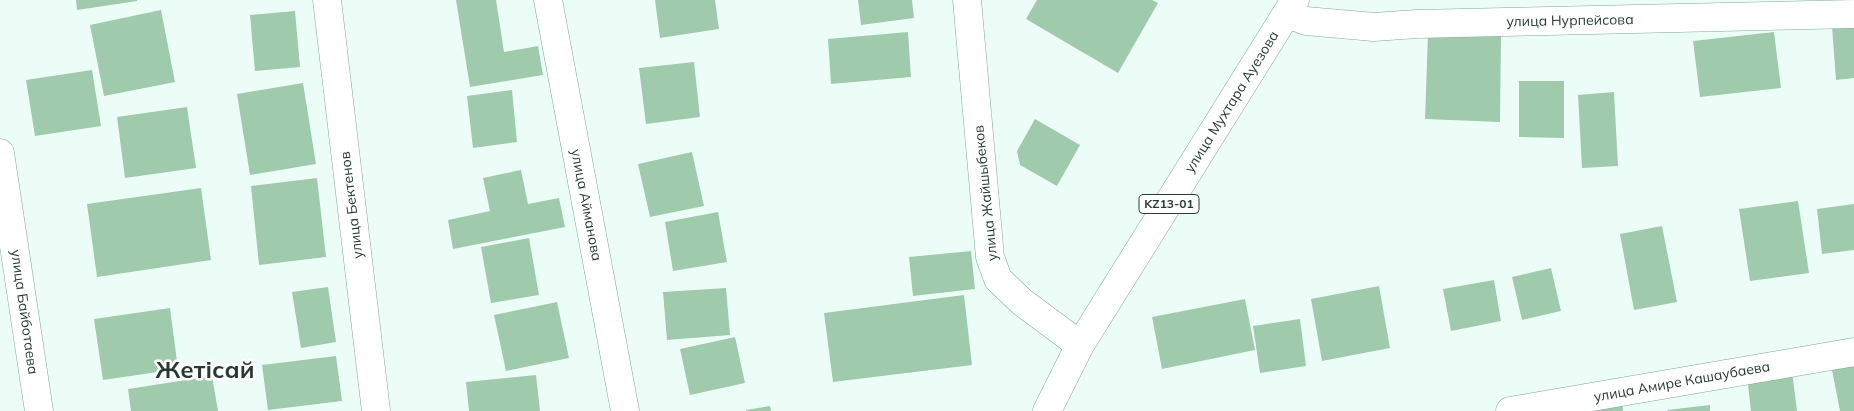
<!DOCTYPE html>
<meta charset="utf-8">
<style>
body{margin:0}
canvas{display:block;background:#ecfdf8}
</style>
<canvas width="1854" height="411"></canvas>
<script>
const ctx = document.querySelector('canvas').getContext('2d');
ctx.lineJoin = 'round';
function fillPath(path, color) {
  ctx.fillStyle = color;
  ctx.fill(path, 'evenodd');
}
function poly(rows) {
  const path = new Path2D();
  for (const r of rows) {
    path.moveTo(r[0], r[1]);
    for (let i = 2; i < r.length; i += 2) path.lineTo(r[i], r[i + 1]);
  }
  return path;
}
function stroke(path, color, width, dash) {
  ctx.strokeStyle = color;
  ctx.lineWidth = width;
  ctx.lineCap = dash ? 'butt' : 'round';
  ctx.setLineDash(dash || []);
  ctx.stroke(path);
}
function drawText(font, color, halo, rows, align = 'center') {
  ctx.font = font + ' Mulish,sans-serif';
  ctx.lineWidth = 5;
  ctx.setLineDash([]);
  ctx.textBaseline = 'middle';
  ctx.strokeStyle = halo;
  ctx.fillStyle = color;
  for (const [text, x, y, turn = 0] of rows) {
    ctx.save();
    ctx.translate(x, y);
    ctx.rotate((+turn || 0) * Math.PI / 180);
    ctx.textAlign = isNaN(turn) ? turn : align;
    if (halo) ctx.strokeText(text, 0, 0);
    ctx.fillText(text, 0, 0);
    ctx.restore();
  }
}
const building = poly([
 [76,0,137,0,137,1,77,10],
 [456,0,496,0,504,52,538,46,543,75,470,87],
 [655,0,715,0,719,29,660,38],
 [858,0,912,0,914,18,861,25],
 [1037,0,1152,0,1158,3,1118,73,1026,19],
 [161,10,175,82,104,96,90,25],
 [295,11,300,67,255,71,250,15],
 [1854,25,1854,78,1836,80,1832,27],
 [908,32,911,77,831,84,828,39],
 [1774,32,1781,88,1700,97,1693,41],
 [1428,34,1501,35,1500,122,1425,119],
 [694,62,700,117,646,124,639,68],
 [92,70,101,126,35,136,26,80],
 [1519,81,1564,81,1564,138,1519,137],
 [303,83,316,164,250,175,237,94],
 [512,90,517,142,473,148,467,96],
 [1614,92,1618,166,1582,168,1578,95],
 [187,107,196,168,125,178,117,117],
 [1035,119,1080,145,1057,186,1020,165,1017,151],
 [692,152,704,206,650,217,638,164],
 [521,170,528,204,559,198,565,227,453,249,448,220,490,211,483,178],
 [317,178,326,257,259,265,251,186],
 [201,188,211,260,97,277,87,204],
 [1798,201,1809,273,1750,281,1739,209],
 [1854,204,1854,250,1822,254,1817,209],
 [718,212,727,262,673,271,665,222],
 [1662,226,1677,302,1634,310,1620,234],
 [529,238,539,295,491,303,481,247],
 [971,251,975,289,913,296,909,257],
 [1551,268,1561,311,1522,320,1512,277],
 [1494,280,1501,321,1451,331,1443,289],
 [1379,286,1390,348,1322,361,1311,299],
 [328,287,336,342,301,348,292,292],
 [726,288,730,335,667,340,663,292],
 [964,295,972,365,833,382,824,313],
 [1245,299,1255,350,1162,369,1152,317],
 [557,302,569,358,506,371,494,315],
 [170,308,178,369,103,380,94,319],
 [1300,319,1306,366,1260,373,1253,326],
 [735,337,745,383,690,395,680,349],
 [336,356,342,401,268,410,262,365],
 [1854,365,1854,411,1840,411,1832,370],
 [1792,371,1797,411,1751,411,1747,376],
 [536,375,540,411,469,411,466,382],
 [212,376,218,411,131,411,128,389],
 [1622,398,1623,411,1581,411],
 [1710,405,1710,411,1668,411,1667,410],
 [770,406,771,411,746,411,746,410]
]);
const minor = poly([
 [327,0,376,411],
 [548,0,625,411],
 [967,0,990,257,998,279,1022,302,1080,345],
 [1288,14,1306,21,1374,27,1417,24,1854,14],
 [0,153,39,411],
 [1510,411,1854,352]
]);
const major = poly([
 [1047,411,1080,345,1295,0]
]);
const shields = [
 [1169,204,60]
];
const shieldNames = [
 ["KZ13-01",1169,204]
];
const streetNames = [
 ["улица Нурпейсова",1570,21,-1],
 ["улица Мухтара Ауезова",1232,102,-58],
 ["улица Жайшыбеков",986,193,-96],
 ["улица Бектенов",352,205,-97],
 ["улица Айманова",586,205,79],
 ["улица Байботаева",24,312,82],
 ["улица Амире Кашаубаева",1682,382,-10]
];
const townNames = [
 ["Жетісай",205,371]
];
fillPath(building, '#9fcbac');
stroke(minor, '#7da89d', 29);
stroke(major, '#7da89d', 29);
stroke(minor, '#fff', 28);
stroke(major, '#fff', 28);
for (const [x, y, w] of shields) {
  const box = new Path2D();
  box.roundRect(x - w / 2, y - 9.5, w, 19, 4);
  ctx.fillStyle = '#fff';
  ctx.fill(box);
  stroke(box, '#273934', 1);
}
drawText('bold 12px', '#273934', null, shieldNames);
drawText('14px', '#273934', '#fff', streetNames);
drawText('bold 24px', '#273934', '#fff', townNames);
</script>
